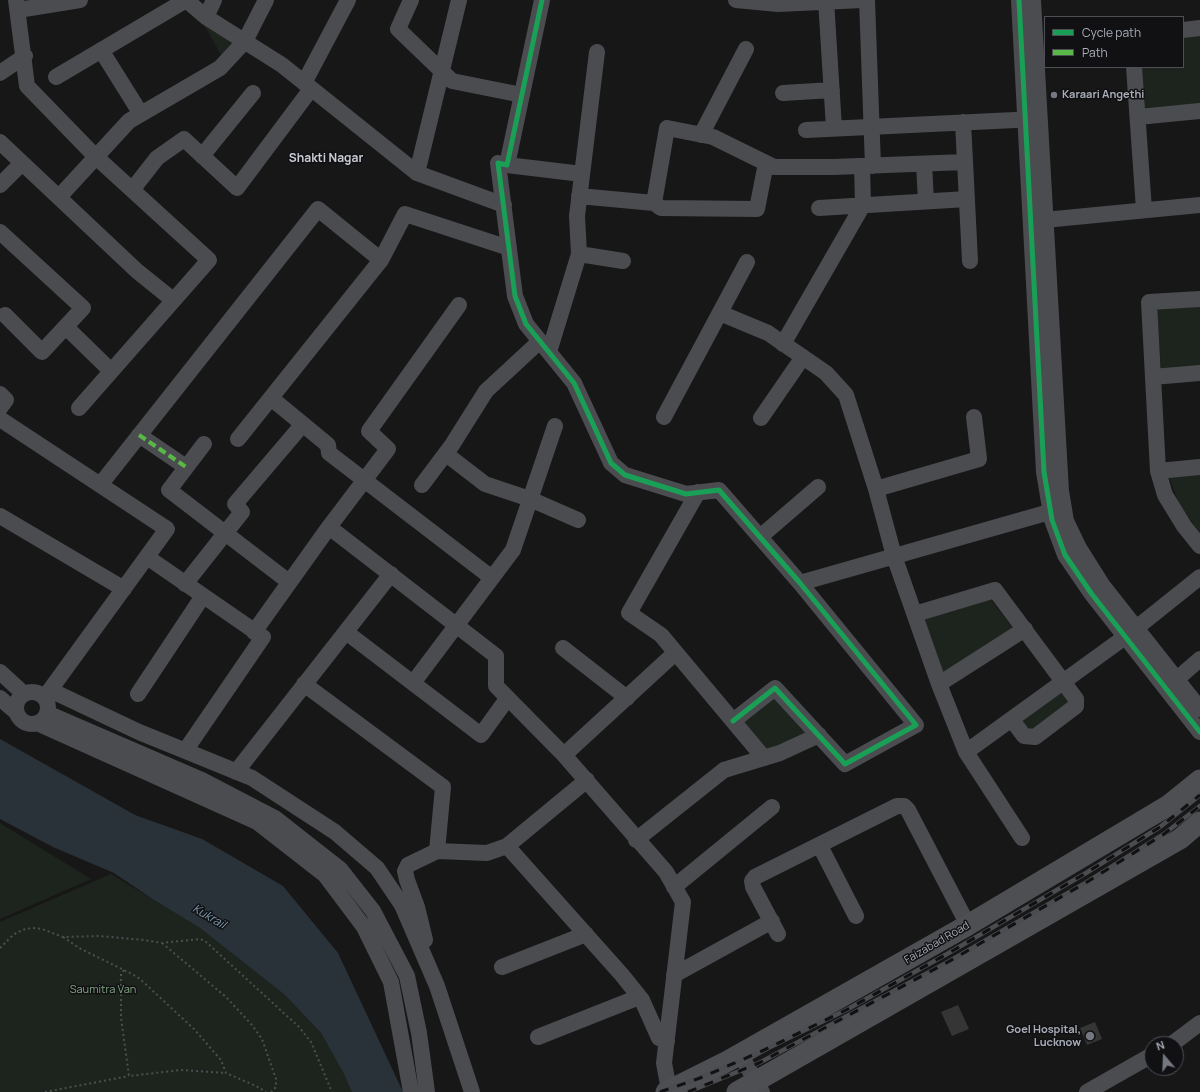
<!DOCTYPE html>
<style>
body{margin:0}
#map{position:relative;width:1200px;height:1092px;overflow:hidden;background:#171717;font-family:Manrope,sans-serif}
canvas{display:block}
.legend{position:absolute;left:1044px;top:16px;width:140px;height:52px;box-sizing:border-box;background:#111113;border:1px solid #4d4f55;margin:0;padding:5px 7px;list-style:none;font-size:12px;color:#a8adb8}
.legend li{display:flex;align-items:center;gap:8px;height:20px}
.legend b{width:20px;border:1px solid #4d4f55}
.north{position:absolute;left:1144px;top:1036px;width:40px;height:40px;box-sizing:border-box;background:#111113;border:1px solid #4d4f55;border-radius:50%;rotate:341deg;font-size:11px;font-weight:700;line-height:16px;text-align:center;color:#a8adb8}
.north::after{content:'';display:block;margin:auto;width:14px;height:18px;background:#757880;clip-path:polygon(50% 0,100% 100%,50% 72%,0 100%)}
</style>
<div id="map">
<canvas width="1200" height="1092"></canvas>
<ul class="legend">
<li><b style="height:5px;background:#1a9f57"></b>Cycle path</li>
<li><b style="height:5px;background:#58b947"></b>Path</li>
</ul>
<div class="north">N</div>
</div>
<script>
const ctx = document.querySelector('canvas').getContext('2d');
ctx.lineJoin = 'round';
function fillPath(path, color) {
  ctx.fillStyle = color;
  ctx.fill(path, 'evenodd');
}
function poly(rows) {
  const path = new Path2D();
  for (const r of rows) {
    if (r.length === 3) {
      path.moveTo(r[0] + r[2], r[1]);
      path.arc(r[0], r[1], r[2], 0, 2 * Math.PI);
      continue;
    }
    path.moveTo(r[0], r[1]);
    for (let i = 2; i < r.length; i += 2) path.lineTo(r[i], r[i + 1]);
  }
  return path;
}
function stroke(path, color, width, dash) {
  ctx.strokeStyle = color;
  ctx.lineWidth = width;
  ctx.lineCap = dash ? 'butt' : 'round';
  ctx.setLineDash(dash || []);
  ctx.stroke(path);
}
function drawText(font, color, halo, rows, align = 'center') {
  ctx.font = font + ' Manrope,sans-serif';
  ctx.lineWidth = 3;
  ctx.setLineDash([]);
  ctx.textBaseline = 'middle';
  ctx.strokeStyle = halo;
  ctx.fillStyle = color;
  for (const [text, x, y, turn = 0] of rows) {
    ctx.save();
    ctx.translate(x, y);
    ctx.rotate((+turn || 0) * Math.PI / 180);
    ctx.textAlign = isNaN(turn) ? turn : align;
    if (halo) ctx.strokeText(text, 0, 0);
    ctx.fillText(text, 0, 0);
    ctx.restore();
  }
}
const green = poly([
 [203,23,239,41,224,60],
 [1200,35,1200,104,1144,108,1141,67,1183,67,1183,36],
 [1200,304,1200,367,1161,370,1157,307],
 [1200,474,1200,533,1180,506,1169,477],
 [988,596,1015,631,941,678,919,616],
 [1061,688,1072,703,1028,734,1017,719],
 [774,691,813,735,766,754,737,721],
 [0,823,91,879,0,919],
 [111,874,200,928,285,995,321,1033,344,1074,352,1092,0,1092,0,922]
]);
const water = poly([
 [0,739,135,815,202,839,283,886,338,953,403,1092,352,1092,344,1074,321,1033,285,995,200,928,154,900,114,873,53,847,0,819]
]);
const building = poly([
 [958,1005,969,1029,952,1036,941,1012],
 [1095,1022,1102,1039,1087,1045,1080,1028]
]);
const path = poly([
 [63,937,79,948,132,974,140,979,194,1029,221,1060,226,1073,256,1086,266,1092],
 [162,943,226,997,252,1025,262,1039,276,1079,276,1087,271,1092],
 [0,948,13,935,22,930,32,928,42,929,63,937,99,936,144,940,162,943,200,939,205,941,299,1027,311,1042,332,1092],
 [124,970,121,974,121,1018,129,1076,181,1070,226,1073],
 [45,1092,129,1076]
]);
const minor = poly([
 [16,0,27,86,95,156,209,260,79,408],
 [214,0,206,17,282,65,417,173,504,205],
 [411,0,398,29,452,81,522,95],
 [542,0,507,165,498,163,515,296,526,324,574,383,611,463,625,475,686,494,719,490,800,583,916,725,845,764,775,688,733,721],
 [736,0,778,4,863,0],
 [826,0,834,128],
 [867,0,873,166],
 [1019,0,1044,472,1052,520,1065,555,1091,593,1200,732],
 [1033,0,1061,491,1066,521,1079,548,1103,586,1200,709],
 [18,10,80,0],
 [1183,30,1200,28],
 [101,50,141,114],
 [1134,67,1144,210],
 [0,73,25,56],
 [56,77,186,0,206,17],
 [304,83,348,0],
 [783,93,832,90],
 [1138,117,1200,111],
 [963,122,970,261],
 [806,130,1036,119],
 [701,135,746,49],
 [0,142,137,271,173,300],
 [202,156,253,93],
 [924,164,926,201],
 [507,165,582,174],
 [417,173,459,0],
 [0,185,22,163],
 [132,190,157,158,184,139,237,188,311,89],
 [579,196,654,203,667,128,713,137,774,167,833,167,965,162],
 [59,197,129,121,220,68,245,41,266,0],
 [654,203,661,208,757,209,766,163],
 [819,208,967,199],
 [1034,221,1200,205],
 [0,232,83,308,42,352,5,315],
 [579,254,623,261],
 [1200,299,1149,302,1158,471,1165,495,1184,526,1200,546],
 [720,313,768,333,826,373,846,395,876,489,894,556,939,684,966,752,1022,838],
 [66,327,111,371],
 [783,344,863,205,862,166],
 [549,352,579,254,577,216,597,52],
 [1153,377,1200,373],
 [0,394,6,400,0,408],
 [271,398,328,445,329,453,492,578],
 [664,417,747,262],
 [761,418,803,357],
 [0,419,167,529,50,690],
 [139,435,186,467],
 [238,439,381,260,405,214,509,248],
 [204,444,169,490,289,582],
 [446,454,485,484,530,499,578,520],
 [1158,471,1200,467],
 [100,485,318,209,381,260],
 [422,485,452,445,486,391,540,341],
 [876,489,979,459,974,417],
 [698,492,629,613,661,635,764,758],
 [0,516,124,589],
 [329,527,496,656,496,686,564,755,666,872,683,902,664,1063,669,1090],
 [760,537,818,487],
 [147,557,263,637,185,751],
 [800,583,1060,509],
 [185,584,242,512,235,504,303,424],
 [915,614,995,590,1076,699,1076,706,1035,737,1024,736,1012,720],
 [254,632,329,527,388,449,369,431,459,305],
 [346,632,481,735,507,699],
 [563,648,627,698],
 [0,672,24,694],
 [1177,679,1200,659],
 [413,683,513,550,555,426],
 [304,684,443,787,437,851],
 [939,684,1025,629],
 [32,708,16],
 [138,694,203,596],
 [44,697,50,690,139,732,252,778,335,832,377,868,402,905,437,986,472,1092],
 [0,698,16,712],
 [47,713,202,780,275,818,340,869,373,911,407,976,419,1033,427,1092],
 [37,723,257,822,325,875,364,927,391,982,411,1092],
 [966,752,1125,637,1200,577],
 [564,755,675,653],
 [236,772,391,574],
 [636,840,724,770,780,753,819,735],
 [507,846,622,975,642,1000,659,1038,667,1041],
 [820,846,856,916],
 [674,887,772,807],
 [778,934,753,887,752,881,755,877,897,806,904,806,908,810,968,925],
 [425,940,417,907,407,880,405,871,408,865,437,851,487,853,507,846,587,780],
 [502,967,586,934],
 [674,975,772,921],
 [538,1037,639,997],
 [1172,1044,1200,1023],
 [740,1054,762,1092],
 [1087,1092,1152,1055]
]);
const major = poly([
 [666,1092,728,1061,968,925,1169,805,1200,780],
 [737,1092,1180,839,1200,822]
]);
const rail = poly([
 [660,1092,700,1078,760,1052,846,1010,947,954,1086,873,1160,827,1200,795],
 [688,1092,759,1063,948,962,1087,882,1164,834,1200,806]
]);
const quiet = poly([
 [139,435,186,467]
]);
const cycleway = poly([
 [542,0,507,165,498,163,515,296,526,324,574,383,611,463,625,475,686,494,719,490,800,583,916,725,845,764,775,688,733,721],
 [1019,0,1044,472,1052,520,1065,555,1091,593,1200,732]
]);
const markers = [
 [1054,95,4,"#757880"],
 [1090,1036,5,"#757880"]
];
const poiNames = [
 ["Karaari Angethi",1062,95],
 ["Goel Hospital,",1081,1030,"right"],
 ["Lucknow",1081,1043,"right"]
];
const streetNames = [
 ["Faizabad Road",937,943,-30]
];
const parkNames = [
 ["Saumitra Van",103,990]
];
const neighbourhoodNames = [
 ["Shakti Nagar",326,159]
];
const waterNames = [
 ["Kukrail",209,917,30]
];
fillPath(green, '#1d241e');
fillPath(water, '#2a3239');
fillPath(building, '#353536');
stroke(path, '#4d4e52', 2, [2, 3]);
stroke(minor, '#4b4c50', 16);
stroke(major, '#4d4f52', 21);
stroke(rail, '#4b4c4f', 4.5);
stroke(rail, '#111113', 3, [9]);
stroke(quiet, '#58b947', 4, [8, 4]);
stroke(cycleway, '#1a9f57', 5);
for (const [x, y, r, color] of markers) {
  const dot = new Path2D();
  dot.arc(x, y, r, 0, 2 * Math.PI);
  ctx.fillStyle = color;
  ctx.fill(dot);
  stroke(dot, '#111113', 1.5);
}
drawText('bold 11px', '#a8adb8', '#111113', poiNames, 'left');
drawText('11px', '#a8adb8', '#111113', streetNames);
drawText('11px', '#7fa381', '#111113', parkNames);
drawText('bold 12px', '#c9ccd4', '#111113', neighbourhoodNames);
drawText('italic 12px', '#7f9bb3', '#111113', waterNames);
</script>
